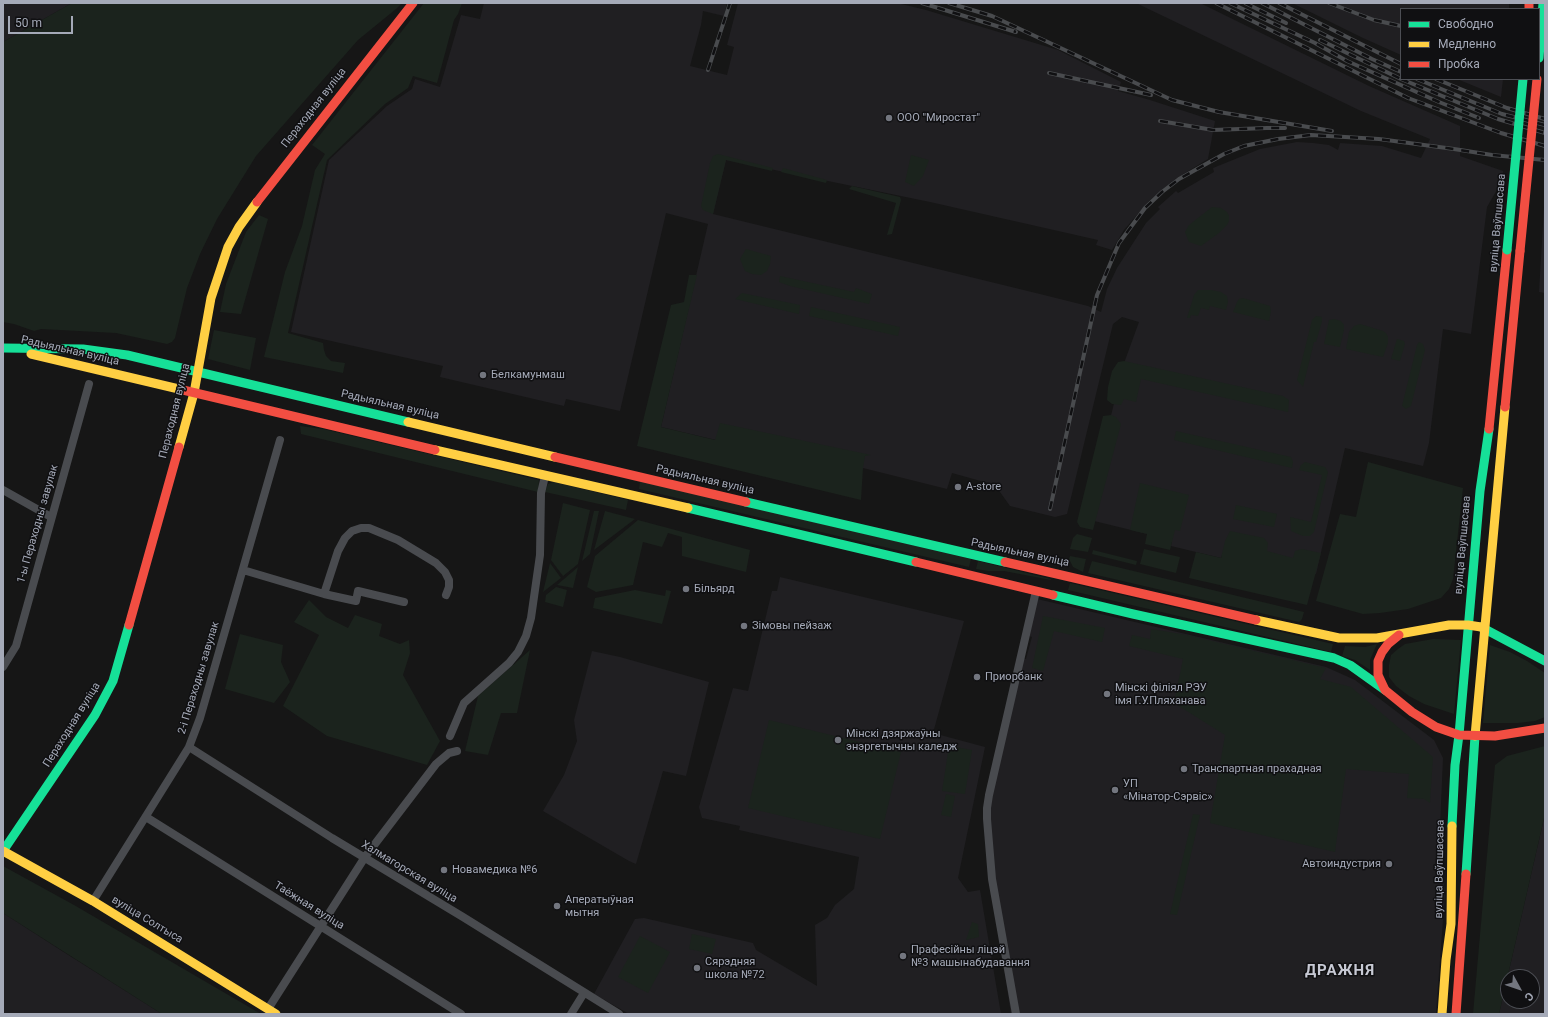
<!DOCTYPE html>
<meta charset="utf-8">
<style>
body{margin:0}
#map{position:relative;width:1548px;height:1017px;overflow:hidden;background:#161616;font-family:Roboto,sans-serif}
canvas{display:block}
.frame{position:absolute;inset:0;border:4px solid #a5aab8;pointer-events:none}
.legend{position:absolute;left:1400px;top:8px;width:140px;height:72px;box-sizing:border-box;background:#101012;border:1px solid #4c4e54;margin:0;padding:5px 7px;list-style:none;font-size:12px;color:#a5aab8}
.legend li{display:flex;align-items:center;gap:8px;height:20px}
.legend b{width:20px;border:1px solid #4c4e54}
.north{position:absolute;left:1500px;top:969px;width:40px;height:40px;box-sizing:border-box;background:#101012;border:1px solid #4c4e54;border-radius:50%;rotate:130deg;font-size:11px;font-weight:700;line-height:16px;text-align:center;color:#a5aab8}
.north::after{content:'';display:block;margin:auto;width:14px;height:18px;background:#73767f;clip-path:polygon(50% 0,100% 100%,50% 72%,0 100%)}
.scale{position:absolute;left:8px;top:16px;width:65px;height:18px;box-sizing:border-box;border:2px solid #a5aab8;border-top:0;padding-left:5px;font-size:12px;line-height:14px;white-space:nowrap;color:#a5aab8;-webkit-text-stroke:3px #101012;paint-order:stroke}
</style>
<div id="map">
<canvas width="1548" height="1017"></canvas>
<div class="frame"></div>
<ul class="legend">
<li><b style="height:5px;background:#16e098"></b>Свободно</li>
<li><b style="height:5px;background:#ffcf43"></b>Медленно</li>
<li><b style="height:5px;background:#f24e42"></b>Пробка</li>
</ul>
<div class="north">С</div>
<div class="scale">50 m</div>
</div>
<script>
const ctx = document.querySelector('canvas').getContext('2d');
ctx.lineJoin = 'round';
function fillPath(path, color) {
  ctx.fillStyle = color;
  ctx.fill(path, 'evenodd');
}
function poly(rows) {
  const path = new Path2D();
  for (const r of rows) {
    path.moveTo(r[0], r[1]);
    for (let i = 2; i < r.length; i += 2) path.lineTo(r[i], r[i + 1]);
  }
  return path;
}
function stroke(path, color, width, dash) {
  ctx.strokeStyle = color;
  ctx.lineWidth = width;
  ctx.lineCap = dash ? 'butt' : 'round';
  ctx.setLineDash(dash || []);
  ctx.stroke(path);
}
function drawText(font, color, halo, rows, align = 'center') {
  ctx.font = font + ' Roboto,sans-serif';
  ctx.lineWidth = 3;
  ctx.setLineDash([]);
  ctx.textBaseline = 'middle';
  ctx.strokeStyle = halo;
  ctx.fillStyle = color;
  for (const [text, x, y, turn = 0] of rows) {
    ctx.save();
    ctx.translate(x, y);
    ctx.rotate((+turn || 0) * Math.PI / 180);
    ctx.textAlign = isNaN(turn) ? turn : align;
    if (halo) ctx.strokeText(text, 0, 0);
    ctx.fillText(text, 0, 0);
    ctx.restore();
  }
}
const built = poly([
 [3,3,72,3,3,42],
 [484,3,727,3,724,16,703,11,701,25,690,66,727,75,734,47,727,45,738,3,897,3,926,10,1058,50,1121,82,1118,91,1150,100,1215,121,1208,159,1177,178,1149,201,1124,230,1112,250,1096,245,1098,240,930,202,726,160,713,214,1044,295,1088,306,1101,312,1107,289,1117,268,1146,223,1160,209,1158,207,1176,191,1178,193,1214,172,1213,168,1260,149,1297,142,1313,143,1329,145,1338,150,1340,143,1382,146,1421,158,1430,139,1361,111,1136,3,1200,3,1369,86,1460,126,1460,156,1503,171,1502,181,1487,207,1471,334,1443,329,1429,443,1423,466,1345,448,1316,574,1223,553,1221,558,1171,546,1172,540,1086,519,1123,366,1139,322,1122,317,1113,324,1067,514,1055,517,1010,506,995,485,952,473,947,489,863,468,716,440,661,427,708,224,666,213,620,411,566,399,564,406,440,377,443,366,291,332,329,160,387,106,412,89,415,79,440,87,461,15,480,19],
 [1292,3,1509,3,1509,9,1401,9,1401,55,1363,38],
 [1457,79,1503,79,1501,97],
 [1545,190,1545,293,1539,292],
 [780,577,964,621,933,733,985,747,958,878,968,892,980,890,1001,1014,629,1014,594,994,635,919,644,918,753,943,756,950,817,986,815,925,827,918,835,905,854,889,859,857,739,830,740,826,702,818,699,807,733,688,748,691,772,591,777,591],
 [1037,599,1326,667,1355,680,1434,740,1443,758,1439,850,1445,892,1436,1014,1011,1014,996,916,988,805,1020,658,1026,659,1032,637,1026,635],
 [592,651,620,657,709,682,686,776,663,771,636,864,629,861,543,811,564,775,577,741,574,720],
 [1545,814,1545,1014,1499,1014],
 [1508,977,1532,977,1532,1001,1508,1001],
 [3,913,62,951,162,1014,3,1014]
]);
const green = poly([
 [72,3,402,3,396,9,358,40,256,156,217,219,200,254,187,288,175,338,172,342,167,344,116,333,41,329,34,331,14,324,3,322,3,42],
 [424,3,462,3,458,14,454,20,437,83,413,76,408,88,385,104,327,160,288,333,323,343,324,350,326,356,331,361,345,363,343,373,264,357,285,272,302,226,315,170,325,154,312,145],
 [718,154,773,168,772,171,726,160,713,214,703,210,701,206,710,163,713,156],
 [911,155,929,160,923,176,914,186,905,182],
 [783,168,827,180,826,183,781,172],
 [852,186,900,197,901,200,892,234,887,235,896,203,849,189],
 [1212,207,1221,208,1227,212,1229,216,1229,221,1227,225,1219,233,1201,246,1189,242,1185,232,1189,225],
 [259,215,268,219,241,314,220,312,226,284,246,232],
 [746,249,771,256,770,264,767,271,761,275,752,274,745,271,740,259],
 [689,275,697,275,661,427,715,440,720,423,871,455,865,456,863,468,861,500,637,446,671,305,684,302],
 [780,276,854,292,856,288,872,294,869,304,790,286,779,282],
 [1198,290,1211,290,1221,292,1227,296,1228,302,1226,310,1210,306,1209,310,1201,308,1198,316,1191,315,1190,318,1187,318,1194,295],
 [742,293,800,305,799,314,735,299],
 [1243,298,1270,306,1271,311,1269,321,1233,312,1237,302,1239,299],
 [811,307,900,327,898,336,809,316],
 [1316,316,1322,317,1322,321,1316,342,1314,342,1303,387,1297,380,1312,320],
 [1334,319,1341,321,1344,325,1344,330,1340,347,1324,344,1329,320],
 [1360,324,1383,331,1386,333,1388,337,1388,343,1383,357,1346,349,1349,332,1354,326],
 [214,330,256,338,250,370,208,359],
 [1397,339,1404,341,1405,344,1400,361,1391,359],
 [1419,342,1423,344,1425,350,1411,406,1406,409,1402,406,1417,345],
 [1124,361,1283,396,1289,400,1288,412,1141,379,1136,402,1124,399,1121,405,1112,404,1107,400,1108,387,1112,371,1118,362],
 [1111,415,1116,417,1121,424,1093,530,1080,527,1077,522,1103,416],
 [300,426,323,429,539,480,538,492,301,434],
 [1176,431,1291,457,1293,462,1292,468,1174,440],
 [1305,462,1325,467,1328,472,1314,532,1310,536,1303,536,1291,531,1290,517,1311,522,1322,475,1299,470,1301,465],
 [1368,462,1463,488,1453,579,1449,589,1441,598,1408,609,1380,613,1363,614,1316,601,1340,514,1356,517],
 [640,481,971,559,969,567,639,489],
 [554,482,628,500,626,510,545,492,548,484],
 [1140,483,1189,495,1180,531,1175,530,1170,550,1145,544,1147,534,1130,530],
 [563,503,590,510,578,564,563,576,551,560],
 [1236,505,1277,514,1274,527,1233,519],
 [594,511,599,511,590,554,582,561],
 [605,511,635,519,594,550],
 [638,520,750,550,746,572,682,556,682,537,668,533,662,547,643,542,633,585,596,592,587,587,595,556],
 [1230,531,1264,538,1268,543,1267,551,1293,558,1295,551,1302,549,1321,553,1307,605,1189,578,1196,552,1221,558,1225,541],
 [1077,534,1092,538,1088,552,1070,549,1073,538],
 [1144,549,1180,557,1176,573,1140,564],
 [1093,550,1137,561,1136,565,1092,554],
 [1070,556,1086,559,1083,572,1073,567,1069,559],
 [978,561,1051,579,1051,580,1004,571,988,571,976,569],
 [1092,561,1304,612,1302,619,1299,622,1088,573],
 [550,563,561,578,543,592],
 [578,567,573,588,557,585],
 [1070,583,1333,644,1331,652,1068,590],
 [556,587,567,590,563,607,545,602,546,595],
 [635,590,665,596,666,590,671,591,662,624,593,608,595,598],
 [309,600,326,617,348,628,355,615,382,624,379,636,400,644,409,640,410,653,403,675,440,741,427,765,327,736,283,706,319,635,294,622],
 [1043,616,1105,628,1102,642,1054,631,1043,671,1032,668],
 [1151,629,1187,635,1326,668,1320,679,1351,687,1433,757,1430,803,1424,799,1407,798,1409,774,1346,769,1335,852,1210,823,1225,735,1174,703,1183,659,1129,646,1132,635,1150,639],
 [240,634,283,645,281,662,290,682,274,703,225,689],
 [1433,639,1461,640,1454,714,1424,704,1409,696,1396,686,1389,677,1389,665,1391,655,1398,649,1405,644],
 [1377,644,1370,660,1370,670,1355,660,1342,656,1345,646,1365,647],
 [1490,645,1510,652,1527,661,1545,673,1545,717,1535,721,1518,723,1483,723],
 [530,650,517,713,501,713,488,755,465,751,478,696],
 [769,720,901,752,880,839,748,808],
 [949,746,972,750,965,794,942,791],
 [1545,746,1545,814,1499,1014,1473,1014,1495,765,1507,756],
 [946,794,955,796,951,817,941,815],
 [1193,814,1200,815,1177,915,1170,914],
 [3,866,74,905,261,1014,162,1014,3,913],
 [972,922,978,924,979,937,966,940],
 [692,934,716,939,712,954,689,949],
 [640,936,670,952,648,993,618,977]
]);
const street = poly([
 [3,490,51,517],
 [243,570,324,594,356,601,358,591,404,602],
 [324,594,338,551,345,538,352,531,361,528,369,528,398,540,436,563,445,572,449,580,449,587,446,595],
 [3,667,16,646,89,384],
 [450,736,464,703,509,663,518,652,526,636,531,618,540,555,541,493,545,476],
 [189,747,332,838,463,917,619,1014],
 [146,817,461,1014],
 [93,901,189,747,200,718,280,440],
 [268,1009,365,857,436,764,449,753,457,751],
 [571,1014,584,993],
 [1016,1014,992,879,987,819,987,808,989,795,1036,591]
]);
const fast = poly([
 [1539,58,1543,3],
 [3,348,83,349,127,355,408,422],
 [746,502,1005,562],
 [688,508,916,562],
 [1053,595,1133,614,1334,658,1350,665,1385,690],
 [1481,627,1545,661],
 [1459,735,1480,491,1489,429],
 [1452,826,1455,765,1459,735],
 [3,851,95,715,113,681,129,625],
 [1466,874,1475,736]
]);
const slow = poly([
 [31,354,183,390],
 [408,422,555,457],
 [179,447,194,393,211,298,228,247,239,227,257,202],
 [435,450,688,508],
 [1256,620,1339,638,1377,638,1449,625,1468,625,1481,627],
 [1475,736,1505,407],
 [3,851,93,901,276,1014],
 [1442,1014,1446,960,1451,924,1452,826]
]);
const jam = poly([
 [1529,3,1529,9],
 [257,202,413,3],
 [183,390,435,450],
 [1505,407,1520,251],
 [1489,429,1507,250],
 [555,457,746,502],
 [916,562,1053,595],
 [1005,562,1256,620],
 [129,625,179,447],
 [1399,635,1388,644,1382,652,1378,661,1378,675,1385,690,1412,712,1436,727,1459,735,1495,736,1545,728],
 [1456,1014,1466,874]
]);
const rail = poly([
 [922,3,1016,32],
 [949,3,992,16,1172,100,1219,112,1332,131],
 [1216,3,1408,98,1501,133,1545,146],
 [1230,3,1315,43,1347,61,1439,102,1479,118],
 [1245,3,1286,23],
 [1262,3,1372,59,1401,72],
 [1279,3,1401,64],
 [1329,3,1374,20,1401,26],
 [1320,40,1401,79],
 [708,70,730,3],
 [1049,73,1151,95],
 [1401,79,1498,119,1545,133],
 [1417,79,1502,114,1545,125],
 [1436,79,1507,108,1545,119],
 [1160,121,1213,130,1267,128,1285,128],
 [1050,509,1097,295,1119,243,1145,208,1162,192,1179,179,1224,154,1244,146,1278,139,1311,135,1379,139,1454,149,1492,155,1545,160]
]);
const fastBridge = poly([
 [1507,250,1523,79]
]);
const jamBridge = poly([
 [1520,251,1537,79]
]);
const markers = [
 [889,118,4,"#73767f"],
 [483,375,4,"#73767f"],
 [958,487,4,"#73767f"],
 [686,589,4,"#73767f"],
 [744,626,4,"#73767f"],
 [977,677,4,"#73767f"],
 [1107,694,4,"#73767f"],
 [838,740,4,"#73767f"],
 [1184,769,4,"#73767f"],
 [1115,790,4,"#73767f"],
 [1389,864,4,"#73767f"],
 [444,870,4,"#73767f"],
 [557,906,4,"#73767f"],
 [903,956,4,"#73767f"],
 [697,968,4,"#73767f"]
];
const streetNames = [
 ["Пераходная вуліца",314,108,-52],
 ["вуліца Ваўпшасава",1498,223,-85],
 ["Радыяльная вуліца",70,351,13],
 ["Радыяльная вуліца",390,405,13],
 ["Пераходная вуліца",175,411,-76],
 ["Радыяльная вуліца",705,480,13],
 ["1-ы Пераходны завулак",38,524,-74],
 ["вуліца Ваўпшасава",1463,545,-85],
 ["Радыяльная вуліца",1020,553,12],
 ["2-і Пераходны завулак",199,678,-73],
 ["Пераходная вуліца",72,725,-58],
 ["вуліца Ваўпшасава",1440,869,-89],
 ["Халмагорская вуліца",409,872,31],
 ["Таёжная вуліца",309,906,32],
 ["вуліца Солтыса",147,920,31]
];
const poiNames = [
 ["ООО \"Миростат\"",897,118],
 ["Белкамунмаш",491,375],
 ["А-store",966,487],
 ["Більярд",694,589],
 ["Зімовы пейзаж",752,626],
 ["Приорбанк",985,677],
 ["Мінскі філіял РЭУ",1115,688],
 ["імя Г.У.Пляханава",1115,701],
 ["Мінскі дзяржаўны",846,734],
 ["энэргетычны каледж",846,747],
 ["Транспартная прахадная",1192,769],
 ["УП",1123,784],
 ["«Мінатор-Сэрвіс»",1123,797],
 ["Автоиндустрия",1381,864,"right"],
 ["Новамедика №6",452,870],
 ["Аператыўная",565,900],
 ["мытня",565,913],
 ["Прафесійны ліцэй",911,950],
 ["№3 машынабудавання",911,963],
 ["Сярэдняя",705,962],
 ["школа №72",705,975]
];
const districtNames = [
 ["ДРАЖНЯ",1340,971]
];
fillPath(built, '#201f22');
fillPath(green, '#1b231d');
stroke(street, '#494b4f', 8);
stroke(fast, '#16e098', 9);
stroke(slow, '#ffcf43', 9);
stroke(jam, '#f24e42', 9);
stroke(rail, '#494b4e', 4);
stroke(rail, '#101012', 2.5, [8]);
stroke(fastBridge, '#16e098', 9);
stroke(jamBridge, '#f24e42', 9);
for (const [x, y, r, color] of markers) {
  const dot = new Path2D();
  dot.arc(x, y, r, 0, 2 * Math.PI);
  ctx.fillStyle = color;
  ctx.fill(dot);
  stroke(dot, '#101012', 1.5);
}
drawText('11px', '#a5aab8', '#101012', streetNames);
drawText('11px', '#a5aab8', '#101012', poiNames, 'left');
ctx.letterSpacing = '1px';
drawText('bold 15px', '#c7c9d4', '#101012', districtNames);
ctx.letterSpacing = '0px';
</script>
